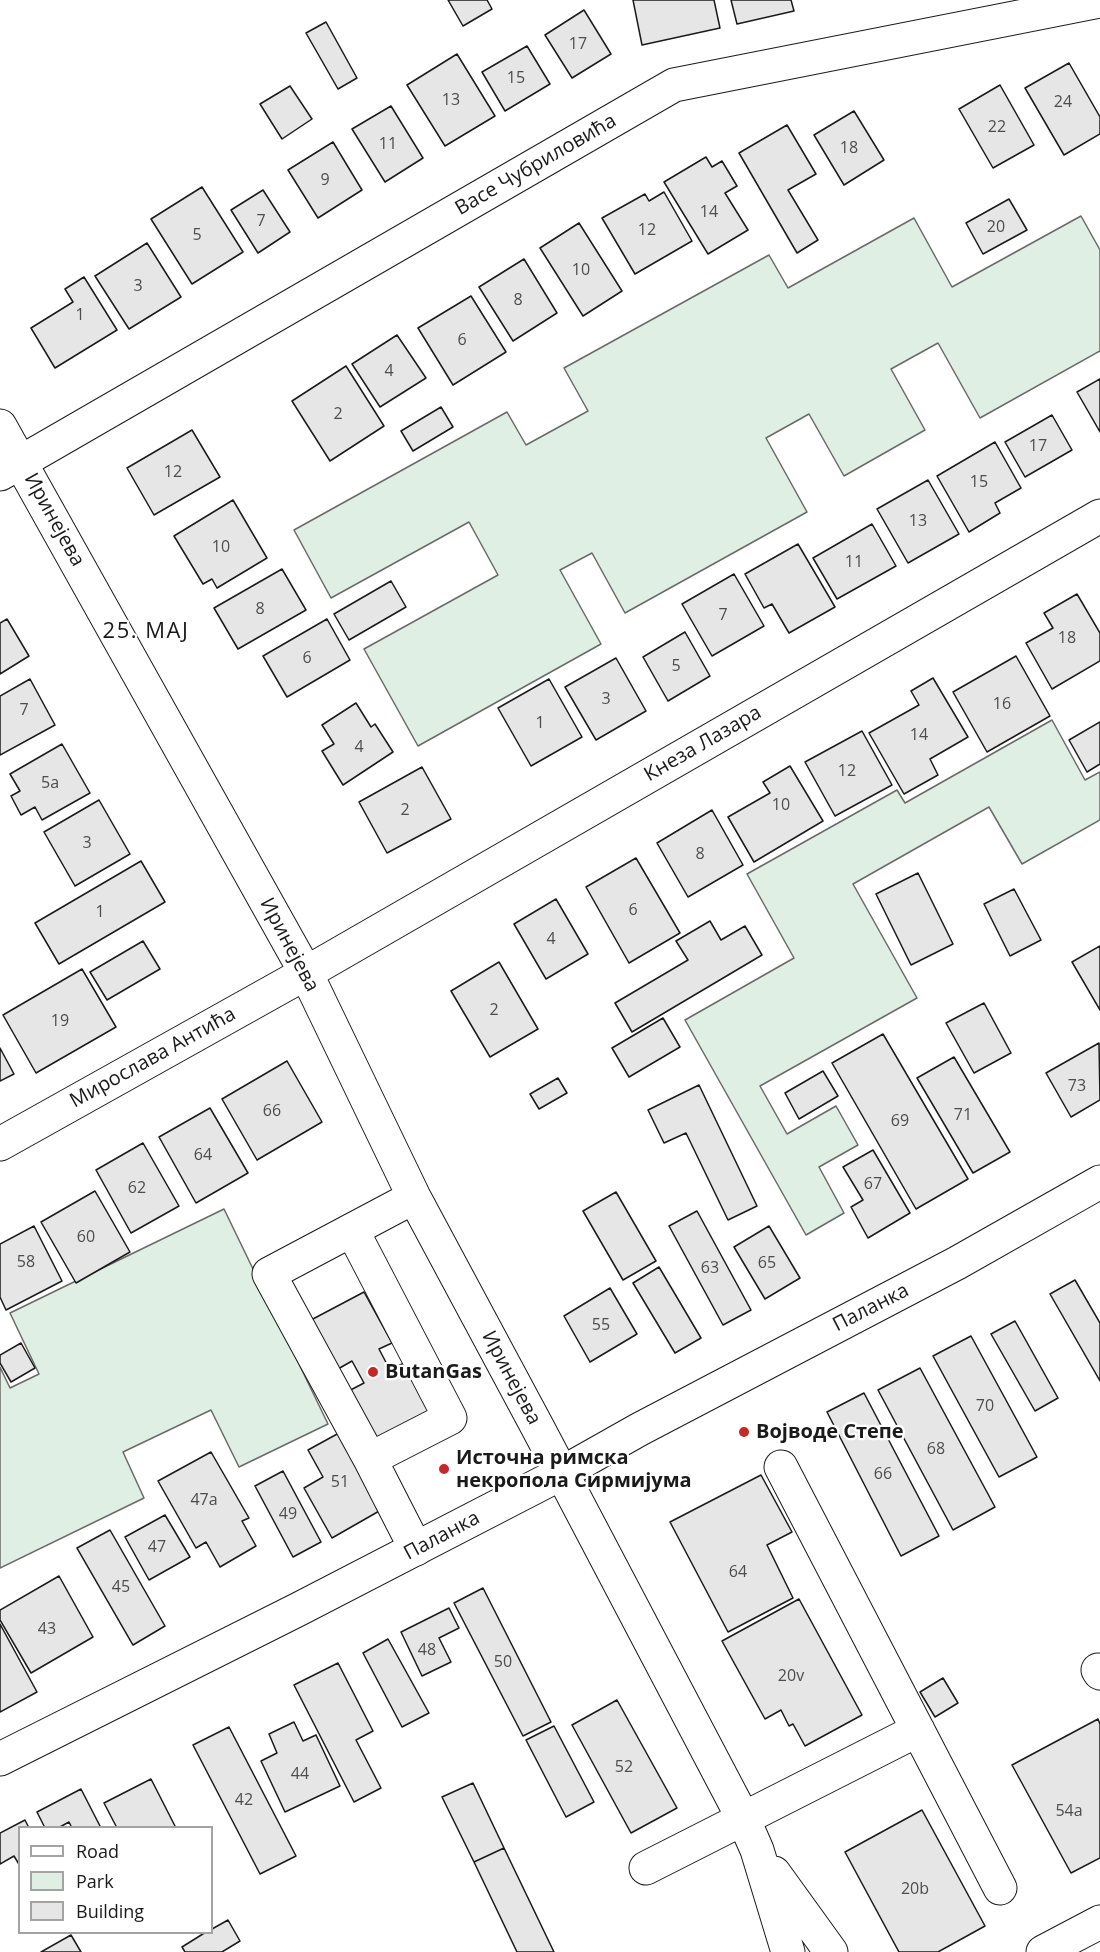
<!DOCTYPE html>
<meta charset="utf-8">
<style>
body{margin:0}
#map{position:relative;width:1100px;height:1952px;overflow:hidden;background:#fff;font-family:"Open Sans",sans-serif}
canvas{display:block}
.legend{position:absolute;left:18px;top:1826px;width:195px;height:108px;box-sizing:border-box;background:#fff;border:2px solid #a3a3a3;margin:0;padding:8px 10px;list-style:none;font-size:18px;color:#1a1a1a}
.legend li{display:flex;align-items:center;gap:12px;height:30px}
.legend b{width:30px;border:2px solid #a3a3a3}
</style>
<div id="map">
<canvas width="1100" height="1952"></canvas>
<ul class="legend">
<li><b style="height:8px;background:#fff"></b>Road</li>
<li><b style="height:16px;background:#e0efe3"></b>Park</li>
<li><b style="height:16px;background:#e6e6e6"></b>Building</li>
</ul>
</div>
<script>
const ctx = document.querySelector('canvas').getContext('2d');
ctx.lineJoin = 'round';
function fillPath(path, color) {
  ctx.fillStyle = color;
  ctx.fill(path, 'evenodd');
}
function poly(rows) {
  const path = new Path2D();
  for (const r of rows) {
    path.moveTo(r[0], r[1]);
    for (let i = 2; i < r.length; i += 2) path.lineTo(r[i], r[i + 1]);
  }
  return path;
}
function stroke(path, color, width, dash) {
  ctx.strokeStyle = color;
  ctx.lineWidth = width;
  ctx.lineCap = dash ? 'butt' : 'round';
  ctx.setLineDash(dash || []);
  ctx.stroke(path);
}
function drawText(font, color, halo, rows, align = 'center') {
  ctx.font = font + ' "Open Sans",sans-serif';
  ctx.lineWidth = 4.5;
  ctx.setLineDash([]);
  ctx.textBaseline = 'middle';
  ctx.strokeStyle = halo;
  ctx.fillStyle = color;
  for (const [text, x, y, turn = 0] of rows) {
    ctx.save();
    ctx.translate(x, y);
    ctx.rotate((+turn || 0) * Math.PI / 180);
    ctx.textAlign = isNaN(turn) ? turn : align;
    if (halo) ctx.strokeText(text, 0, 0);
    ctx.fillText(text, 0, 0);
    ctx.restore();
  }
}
const green = poly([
 [1081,216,1100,250,1100,351,980,418,938,343,891,369,925,430,844,476,809,414,766,438,807,512,625,613,592,553,560,570,601,644,418,746,364,649,498,575,469,522,331,598,294,530,507,412,526,445,588,411,564,368,769,255,788,288,914,218,952,287,1081,216],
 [1052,720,1085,780,1100,772,1100,820,1022,864,989,807,853,884,917,998,760,1086,787,1134,836,1106,858,1145,819,1167,844,1213,806,1235,685,1020,794,958,747,874,897,790,905,803,1052,720],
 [224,1209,328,1424,239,1467,211,1410,123,1452,144,1498,0,1568,0,1367,10,1388,39,1374,10,1313,224,1209]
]);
const building = poly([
 [448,0,487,0,492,9,463,26,448,0],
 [633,0,714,0,720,28,642,45,633,0],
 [731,0,791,0,794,11,737,24,731,0],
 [584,10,611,54,572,78,545,35,584,10],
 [326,22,357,78,338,89,306,33,326,22],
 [527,46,550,84,505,111,482,72,527,46],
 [457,54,495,116,445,146,407,85,457,54],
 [1069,63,1100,117,1100,134,1064,155,1025,88,1069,63],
 [1000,85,1034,145,993,168,959,109,1000,85],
 [290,86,312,119,282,139,260,104,290,86],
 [391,106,423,158,385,182,352,129,391,106],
 [854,111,884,160,844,185,814,135,854,111],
 [787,125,816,174,788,190,818,240,797,253,739,153,787,125],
 [333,142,362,190,318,218,288,170,333,142],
 [706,157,712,167,722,161,737,186,725,193,748,230,708,254,664,182,706,157],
 [202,187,243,252,192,284,151,219,202,187],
 [263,190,290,232,258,253,231,210,263,190],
 [664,192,692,241,635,274,602,218,645,194,649,201,664,192],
 [1009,199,1027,230,983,254,966,223,1009,199],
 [579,223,622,291,583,316,540,248,579,223],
 [147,243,181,297,129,329,95,276,147,243],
 [524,259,557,313,513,341,479,287,524,259],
 [84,277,117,330,55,368,31,328,73,302,65,289,84,277],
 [471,296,506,352,453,385,418,328,471,296],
 [397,335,426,378,380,407,352,364,397,335],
 [346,366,384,426,330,461,292,401,346,366],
 [1100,379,1100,432,1077,392,1100,379],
 [441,407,453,427,413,451,401,431,441,407],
 [1052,415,1072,450,1025,477,1005,442,1052,415],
 [192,430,220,477,154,515,127,468,192,430],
 [995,442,1021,488,995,503,1000,513,969,532,937,476,995,442],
 [928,480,959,534,908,563,877,509,928,480],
 [233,500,267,558,217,588,212,579,203,584,174,536,233,500],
 [872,524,896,566,837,599,813,558,872,524],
 [798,544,835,607,789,633,772,604,764,608,745,574,798,544],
 [282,569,306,610,238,649,214,608,282,569],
 [734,574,764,626,712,656,682,604,734,574],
 [391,581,406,607,349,640,334,614,391,581],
 [1077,594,1100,633,1100,661,1052,689,1026,643,1053,628,1044,613,1077,594],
 [7,619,29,656,0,674,0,623,7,619],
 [327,619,350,660,287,697,263,656,327,619],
 [685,632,710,676,668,701,643,657,685,632],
 [1016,656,1050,716,987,752,953,692,1016,656],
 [616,658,646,711,596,740,565,687,616,658],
 [933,678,968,737,930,759,938,775,904,794,869,733,919,705,911,691,933,678],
 [30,679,55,725,0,755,0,696,30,679],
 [549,679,582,737,531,766,498,708,549,679],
 [356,703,371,727,375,724,393,752,343,785,322,751,334,744,322,725,356,703],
 [1100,722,1100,764,1087,772,1069,740,1100,722],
 [862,731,892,785,835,816,805,762,862,731],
 [62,744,90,793,42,820,35,807,21,815,11,796,20,791,10,774,62,744],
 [790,766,823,821,754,862,728,817,770,793,763,782,790,766],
 [422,767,451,819,387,853,359,802,422,767],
 [99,800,130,854,75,886,44,832,99,800],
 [712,810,743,865,688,897,657,843,712,810],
 [636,858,680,933,629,963,586,887,636,858],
 [141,861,165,902,59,964,35,923,141,861],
 [918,873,953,944,911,965,876,894,918,873],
 [1014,889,1041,940,1010,956,984,904,1014,889],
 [556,899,588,954,546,979,514,924,556,899],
 [710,921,721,940,745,926,762,955,632,1032,615,1003,688,960,676,941,710,921],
 [143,941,160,969,107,1000,90,972,143,941],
 [1100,946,1100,1010,1072,962,1100,946],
 [499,962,538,1029,490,1057,451,991,499,962],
 [82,969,116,1027,36,1073,3,1015,82,969],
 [984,1003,1011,1053,974,1073,946,1023,984,1003],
 [663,1018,680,1047,629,1077,612,1048,663,1018],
 [883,1034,968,1179,916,1209,832,1063,883,1034],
 [1099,1043,1100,1100,1071,1117,1046,1073,1099,1043],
 [0,1048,14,1074,0,1081,0,1048],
 [954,1057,1010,1152,973,1173,917,1078,954,1057],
 [287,1061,322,1122,257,1160,222,1099,287,1061],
 [823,1071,838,1096,799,1119,785,1093,823,1071],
 [558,1078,567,1093,539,1109,530,1094,558,1078],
 [699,1085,757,1206,728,1220,686,1133,664,1143,648,1110,699,1085],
 [210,1108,248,1173,196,1203,159,1137,210,1108],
 [143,1143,179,1206,131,1233,96,1170,143,1143],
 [873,1150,910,1213,868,1238,851,1207,863,1200,843,1167,873,1150],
 [95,1191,130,1252,76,1283,41,1222,95,1191],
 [616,1192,656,1261,623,1280,583,1211,616,1192],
 [697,1211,751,1310,723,1325,669,1226,697,1211],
 [34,1226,62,1281,6,1310,0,1297,0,1244,34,1226],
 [769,1226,800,1278,765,1299,734,1247,769,1226],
 [659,1267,701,1338,675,1353,633,1283,659,1267],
 [1075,1280,1100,1323,1100,1381,1050,1294,1075,1280],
 [610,1288,637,1334,590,1362,564,1316,610,1288],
 [364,1292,392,1343,379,1349,390,1370,410,1360,437,1411,370,1448,341,1395,364,1383,352,1361,338,1369,311,1320,364,1292],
 [1015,1321,1058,1398,1035,1411,991,1334,1015,1321],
 [971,1336,1037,1457,999,1477,933,1356,971,1336],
 [21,1343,35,1368,11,1382,0,1363,0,1355,21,1343],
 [920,1368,995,1507,953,1530,878,1390,920,1368],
 [864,1393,939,1536,901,1556,827,1412,864,1393],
 [339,1433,381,1510,332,1538,304,1488,323,1477,308,1450,339,1433],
 [211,1452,249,1518,242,1521,256,1546,220,1567,206,1542,196,1548,158,1481,211,1452],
 [283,1471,321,1542,293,1557,255,1486,283,1471],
 [761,1475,792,1532,767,1545,793,1598,728,1632,670,1522,761,1475],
 [165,1515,190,1557,149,1580,125,1537,165,1515],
 [110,1530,165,1626,133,1645,77,1548,110,1530],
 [59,1576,93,1637,31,1673,0,1620,0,1610,59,1576],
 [483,1588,551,1722,523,1736,454,1603,483,1588],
 [799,1599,862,1715,805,1746,793,1724,789,1726,781,1710,765,1719,722,1641,799,1599],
 [449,1608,459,1628,439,1638,451,1662,422,1676,401,1632,449,1608],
 [0,1624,37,1692,0,1712,0,1624],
 [388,1639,429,1713,402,1727,363,1653,388,1639],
 [338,1663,373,1731,356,1740,381,1788,354,1802,294,1685,338,1663],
 [943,1678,958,1703,935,1717,920,1692,943,1678],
 [617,1700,677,1808,631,1833,572,1725,617,1700],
 [1098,1719,1100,1724,1100,1858,1071,1873,1012,1765,1098,1719],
 [294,1722,303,1741,316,1735,340,1786,285,1812,261,1761,277,1753,269,1734,294,1722],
 [554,1726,594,1802,566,1817,526,1740,554,1726],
 [229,1727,296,1856,260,1874,193,1745,229,1727],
 [151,1779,176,1828,117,1828,104,1803,151,1779],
 [473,1783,504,1848,474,1862,442,1797,473,1783],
 [81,1789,101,1828,72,1828,69,1822,58,1828,45,1828,37,1812,81,1789],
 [922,1810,985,1926,938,1952,899,1952,845,1852,922,1810],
 [25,1820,29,1828,20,1828,20,1866,14,1856,0,1864,0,1833,25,1820],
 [504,1848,554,1952,517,1952,474,1862,504,1848],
 [228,1920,240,1941,222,1952,185,1952,182,1947,206,1932,212,1932,212,1929,228,1920],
 [71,1935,81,1952,41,1952,71,1935]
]);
const minor = poly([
 [0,426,306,973,414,1197,539,1430,743,1818,757,1850,788,1952],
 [0,474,674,85,1100,1],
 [0,1144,306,973,1100,516],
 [414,1197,269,1274,370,1459,416,1549],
 [352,1230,450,1418,370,1459],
 [781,1467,1000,1888],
 [1098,1670,1100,1673],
 [646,1868,918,1730],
 [774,1873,831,1952],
 [1043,1952,1100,1922]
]);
const major = poly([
 [0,1759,299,1609,562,1473,640,1429,957,1263,1100,1182]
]);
const markers = [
 [373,1372,6,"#c62828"],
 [744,1432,6,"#c62828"],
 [444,1469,6,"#c62828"]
];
const numberNames = [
 ["17",578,44],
 ["15",516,78],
 ["13",451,100],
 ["24",1063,102],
 ["22",997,127],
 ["11",388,144],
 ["18",849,148],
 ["9",325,180],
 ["14",709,212],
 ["7",261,221],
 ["20",996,227],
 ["12",647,230],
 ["5",197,235],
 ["10",581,270],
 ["3",138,286],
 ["8",518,300],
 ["1",80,315],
 ["6",462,340],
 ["4",389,371],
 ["2",338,414],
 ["17",1038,446],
 ["12",173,472],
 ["15",979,482],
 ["13",918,521],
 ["10",221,547],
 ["11",854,562],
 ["8",260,609],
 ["7",723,615],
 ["18",1067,638],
 ["6",307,658],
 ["5",676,666],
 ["3",606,699],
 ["16",1002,704],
 ["7",24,710],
 ["1",540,723],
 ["14",919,735],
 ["4",359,747],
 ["12",847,771],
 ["5a",50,783],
 ["10",781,805],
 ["2",405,810],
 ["3",87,843],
 ["8",700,854],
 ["6",633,910],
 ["1",100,912],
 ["4",551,939],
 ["2",494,1010],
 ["19",60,1021],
 ["73",1077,1086],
 ["66",272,1111],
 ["71",963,1115],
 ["69",900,1121],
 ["64",203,1155],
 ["67",873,1184],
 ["62",137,1188],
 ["60",86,1237],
 ["58",26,1262],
 ["65",767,1263],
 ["63",710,1268],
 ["55",601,1325],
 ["70",985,1406],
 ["68",936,1449],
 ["66",883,1474],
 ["51",340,1482],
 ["47a",204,1500],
 ["49",288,1514],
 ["47",157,1547],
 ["64",738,1572],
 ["45",121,1587],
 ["43",47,1629],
 ["48",427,1650],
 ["50",503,1662],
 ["20v",791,1676],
 ["52",624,1767],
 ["44",300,1774],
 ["42",244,1800],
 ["54a",1069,1811],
 ["20b",915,1889]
];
const streetNames = [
 ["Васе Чубриловића",536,165,-30],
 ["Иринејева",54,520,61],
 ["Кнеза Лазара",703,744,-30],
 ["Иринејева",289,945,62],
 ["Мирослава Антића",153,1058,-29],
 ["Паланка",871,1308,-27],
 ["Иринејева",511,1378,62],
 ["Паланка",442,1536,-28]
];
const poiNames = [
 ["ButanGas",385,1372],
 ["Војводе Степе",756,1432],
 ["Источна римска",456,1458],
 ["некропола Сирмијума",456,1481]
];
const quarterNames = [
 ["25. МАЈ",146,632]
];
fillPath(green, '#e0efe3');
stroke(green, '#6a6a6a', 1.5);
fillPath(building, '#e6e6e6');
stroke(building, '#1a1a1a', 1.5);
stroke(minor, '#1a1a1a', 35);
stroke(major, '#1a1a1a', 35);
stroke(minor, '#fff', 33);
stroke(major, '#fff', 33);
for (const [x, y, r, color] of markers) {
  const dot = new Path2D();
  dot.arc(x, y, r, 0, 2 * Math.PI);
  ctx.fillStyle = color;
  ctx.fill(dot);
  stroke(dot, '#fff', 2);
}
drawText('16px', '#4d4d4d', null, numberNames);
drawText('20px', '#1a1a1a', '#fff', streetNames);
drawText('bold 20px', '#1a1a1a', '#fff', poiNames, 'left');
ctx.letterSpacing = '1.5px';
drawText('22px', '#1a1a1a', '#fff', quarterNames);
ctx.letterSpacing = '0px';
</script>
